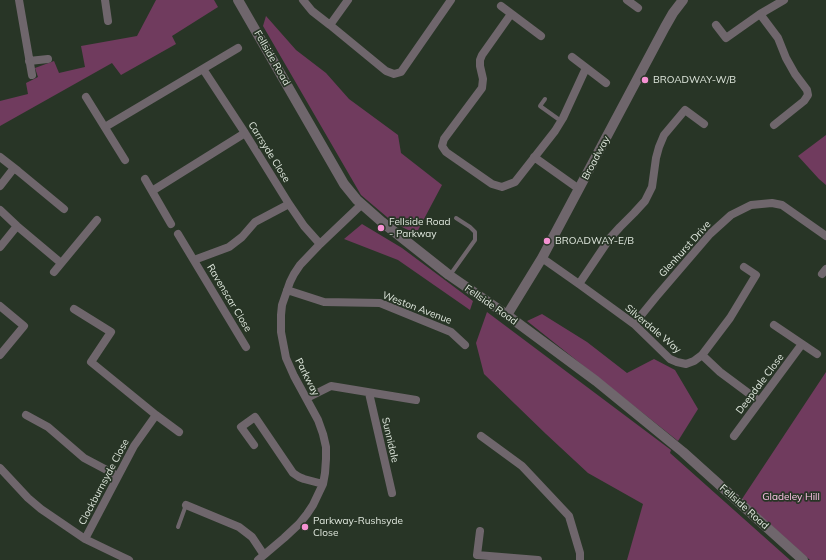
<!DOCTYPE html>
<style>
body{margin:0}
canvas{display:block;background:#283526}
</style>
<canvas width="826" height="560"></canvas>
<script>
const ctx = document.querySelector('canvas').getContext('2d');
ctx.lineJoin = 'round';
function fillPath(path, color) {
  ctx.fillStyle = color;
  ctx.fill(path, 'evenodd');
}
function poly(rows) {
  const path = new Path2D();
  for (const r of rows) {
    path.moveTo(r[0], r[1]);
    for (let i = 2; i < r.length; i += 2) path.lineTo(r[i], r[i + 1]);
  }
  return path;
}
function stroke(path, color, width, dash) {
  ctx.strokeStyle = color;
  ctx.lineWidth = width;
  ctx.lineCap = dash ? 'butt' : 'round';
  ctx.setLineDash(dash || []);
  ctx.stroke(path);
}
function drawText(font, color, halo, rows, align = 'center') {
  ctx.font = font + ' Mulish,sans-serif';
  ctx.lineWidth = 3.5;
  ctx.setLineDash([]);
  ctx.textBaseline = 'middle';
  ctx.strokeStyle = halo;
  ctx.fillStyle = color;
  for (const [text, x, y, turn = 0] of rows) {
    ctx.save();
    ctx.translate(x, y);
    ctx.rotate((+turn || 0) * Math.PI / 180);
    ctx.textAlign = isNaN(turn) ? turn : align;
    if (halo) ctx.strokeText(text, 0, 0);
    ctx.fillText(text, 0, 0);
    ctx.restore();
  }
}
const green = poly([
 [156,0,214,0,218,7,172,36,176,44,121,75,112,63,0,126,0,101,28,94,26,83,38,77,35,68,54,61,59,73,85,67,81,46,137,36],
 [266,16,296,50,326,73,349,99,398,135,401,153,442,185,416,234,394,223,361,195,263,26],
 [826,135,826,185,819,179,798,156],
 [362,224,402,248,473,301,470,310,398,260,344,239],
 [487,312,671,450,670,453,790,560,627,560,643,504,588,473,546,434,484,374,476,343],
 [542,314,587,342,627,373,654,359,675,370,698,409,678,441,527,321],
 [826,372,826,560,810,560,742,499]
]);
const service = poly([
 [545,99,540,106,561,121],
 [450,275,475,240,475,232,470,227,456,218],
 [178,527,186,505]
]);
const minor = poly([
 [19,0,32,75],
 [105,0,108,21],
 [303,0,312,11,330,25,386,71,394,74,401,72,451,0],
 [627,0,638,8],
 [501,6,541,36],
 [511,14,482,55,480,60,480,66,483,79,482,88,444,139,442,146,446,152,492,184,502,187,515,182,555,131,563,118,586,68],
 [760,14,778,38,786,58,795,74,807,90,808,95,804,101,774,125],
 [330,25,348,0],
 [716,25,726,38,760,14,784,0],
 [572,57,606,83],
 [29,61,48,59],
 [203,69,245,133,289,204,304,226,320,244],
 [86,97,125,160],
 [105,127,238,48],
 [0,157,18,171,64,209],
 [534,157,579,189],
 [145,179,171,224],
 [0,186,14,168],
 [152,191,245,133],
 [0,210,17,226,61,263],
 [178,234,246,347],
 [0,247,17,226],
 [542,258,579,284,634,324,670,359,677,362,686,364,694,361,702,355,730,318,756,275,744,267],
 [194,260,229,247,242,237,255,222,289,204],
 [54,272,97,220],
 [822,274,826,269],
 [579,284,610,238,620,227,634,213,645,201,652,187,656,158,659,147,664,135,685,110,704,124],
 [287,290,324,302,380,303,451,332,465,345],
 [0,306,24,326,0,355],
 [74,309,111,332,91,362,156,415,179,432],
 [634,324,656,297,710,234,731,215,751,205,772,203,782,205,826,236],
 [774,325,817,354],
 [702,355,720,372,759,401],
 [369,393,392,493],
 [307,398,331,386,416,400],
 [26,415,48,427,84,458,118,476],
 [481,436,522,466,569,516,580,553,580,560],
 [734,436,802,344],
 [254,445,241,427,255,417,293,473,299,477,304,479,323,484],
 [0,468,28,498,41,509,85,539,112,552,129,560],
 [186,505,239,527,252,537,264,555],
 [480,531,477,555,538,560],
 [85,539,134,446,156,415],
 [258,560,284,538,299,524,307,514,313,505,323,484,325,473,326,459,326,447,323,434,318,420,294,376,286,358,281,332,281,315,282,305,290,282,294,274,300,265,320,244,362,204]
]);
const tertiary = poly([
 [238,0,344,184,357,200,382,222,449,275,507,315,596,381,683,452,803,560],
 [507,315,542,258,665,27,673,13,683,0]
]);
const markers = [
 [645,80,4,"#f591d2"],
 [381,228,4,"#f591d2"],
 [547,241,4,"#f591d2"],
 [305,527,4,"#f591d2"]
];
const streetNames = [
 ["Fellside Road",272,58,60],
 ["Carrsyde Close",269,152,58],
 ["Broadway",596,158,-62],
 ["Glenhurst Drive",685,249,-48],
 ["Ravenscar Close",229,298,59],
 ["Fellside Road",491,305,35],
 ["Weston Avenue",417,308,21],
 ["Silverdale Way",653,329,40],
 ["Parkway",307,377,63],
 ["Deepdale Close",760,384,-53],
 ["Sunnidale",390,440,77],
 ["Clockburnsyde Close",104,482,-62],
 ["Fellside Road",744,507,42]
];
const poiNames = [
 ["BROADWAY-W/B",653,80],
 ["Fellside Road",389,222],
 ["- Parkway",389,234],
 ["BROADWAY-E/B",555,241],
 ["Parkway-Rushsyde",313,521],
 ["Close",313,533]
];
const parkNames = [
 ["Gladeley Hill",791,497]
];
fillPath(green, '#703b5e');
stroke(service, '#6f666c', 4);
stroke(minor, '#6f666c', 8);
stroke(tertiary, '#6f666c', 10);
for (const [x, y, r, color] of markers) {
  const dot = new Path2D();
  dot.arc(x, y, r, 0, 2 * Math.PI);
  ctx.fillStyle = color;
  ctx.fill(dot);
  stroke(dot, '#283526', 1.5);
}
drawText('10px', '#e1e9df', '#283526', streetNames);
drawText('10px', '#e1e9df', '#283526', poiNames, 'left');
drawText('10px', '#fec4e7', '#283526', parkNames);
</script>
